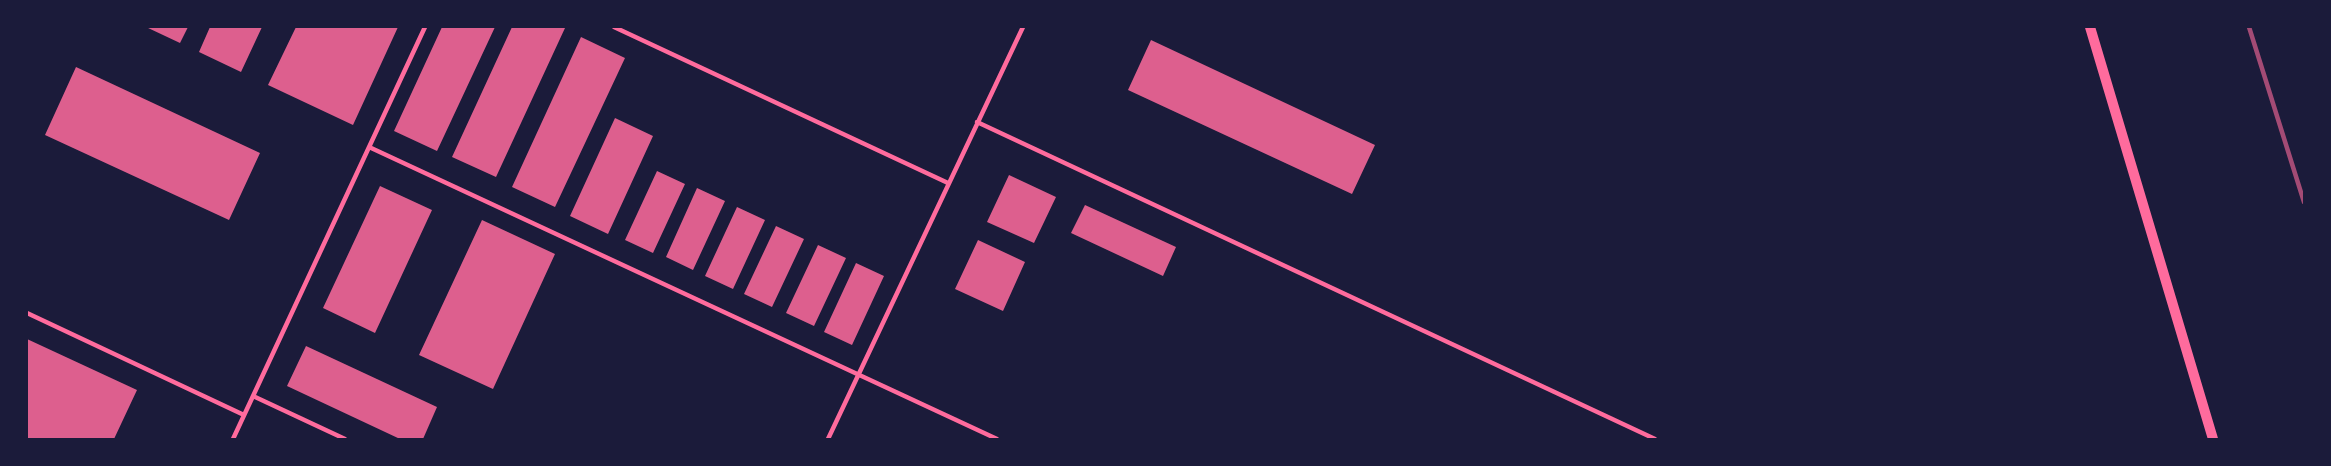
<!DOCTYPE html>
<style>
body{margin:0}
#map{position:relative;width:2331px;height:466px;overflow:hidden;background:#1b1b3a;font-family:"Noto Sans",sans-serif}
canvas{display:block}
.frame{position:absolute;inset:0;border:28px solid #1b1b3a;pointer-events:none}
</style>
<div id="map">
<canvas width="2331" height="466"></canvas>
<div class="frame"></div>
</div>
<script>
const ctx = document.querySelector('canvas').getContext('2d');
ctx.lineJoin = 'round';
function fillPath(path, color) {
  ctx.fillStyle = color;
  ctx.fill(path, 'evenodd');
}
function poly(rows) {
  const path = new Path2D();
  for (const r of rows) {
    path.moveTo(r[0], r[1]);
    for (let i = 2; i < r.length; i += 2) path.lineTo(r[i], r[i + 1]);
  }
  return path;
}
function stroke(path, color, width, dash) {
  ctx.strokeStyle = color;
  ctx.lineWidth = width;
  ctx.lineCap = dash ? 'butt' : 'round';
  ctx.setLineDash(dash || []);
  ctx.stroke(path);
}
const building = poly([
 [146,27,188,27,180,43],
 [210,27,262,27,241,72,199,52],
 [296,27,398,27,353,125,268,85],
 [442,27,495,27,437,151,394,131],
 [512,27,565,28,496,177,452,157],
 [581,37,625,58,555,207,512,187],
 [1151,40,1375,145,1352,194,1128,90],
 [76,67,260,153,229,220,45,135],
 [615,118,653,136,608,234,570,216],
 [657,171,685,184,653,253,625,240],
 [1009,175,1056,197,1034,243,987,222],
 [380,186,432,210,375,333,323,308],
 [697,188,725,201,693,270,666,257],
 [1085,205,1176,247,1163,276,1071,233],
 [737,207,765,220,733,289,705,276],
 [482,220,555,254,493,389,419,355],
 [776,226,804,239,772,307,744,294],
 [978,240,1025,262,1003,311,955,289],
 [818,245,846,258,814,326,786,313],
 [856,263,884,276,852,345,824,332],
 [27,339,137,390,114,439,27,439],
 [306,346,437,407,423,439,400,439,287,386]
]);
const service = poly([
 [614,27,948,183],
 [977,122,1655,439],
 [369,147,997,439],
 [27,313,244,415],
 [253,396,345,439],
 [233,439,425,27],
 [828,439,1023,27]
]);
const tertiary = poly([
 [2090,27,2213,439]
]);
const rail = poly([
 [2249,27,2304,202]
]);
fillPath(building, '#dd5f8e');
stroke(service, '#ff6b9d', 4.5);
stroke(tertiary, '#ff6b9d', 10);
stroke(rail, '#a44b75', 4.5);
</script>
